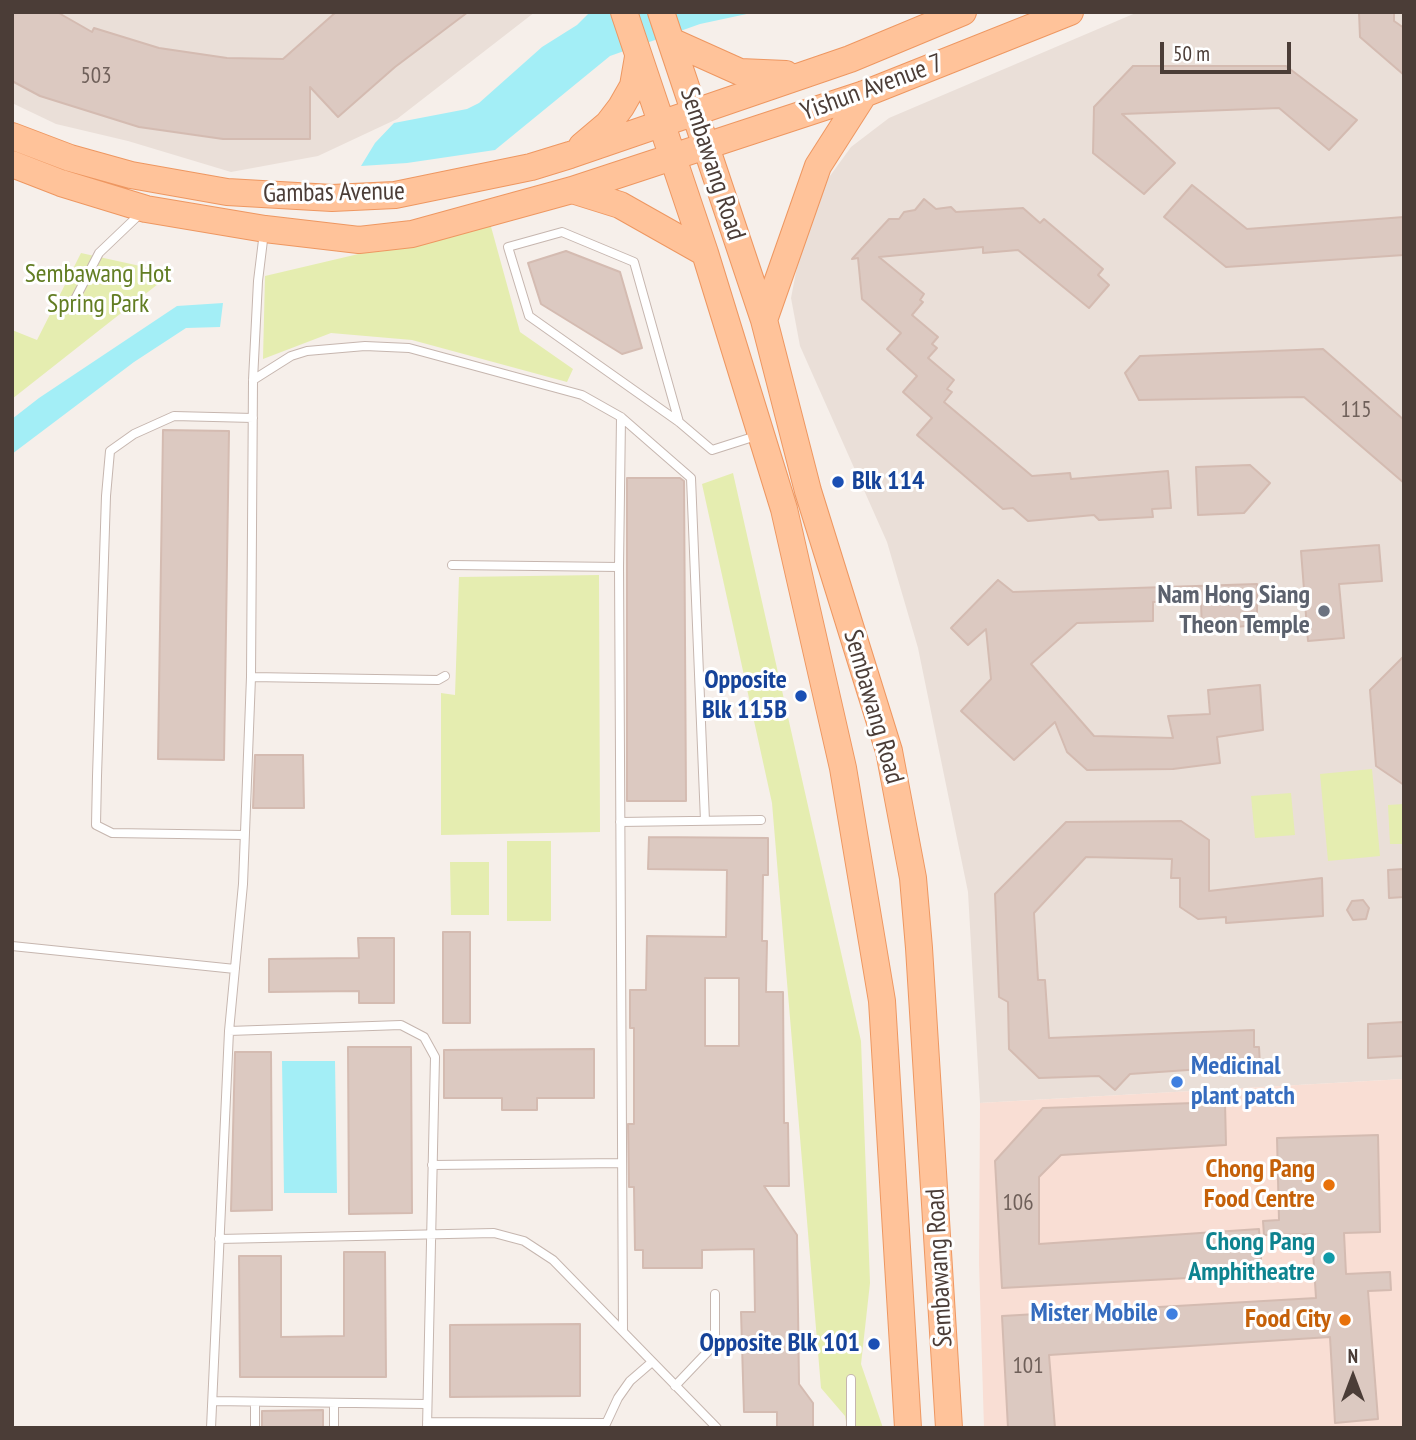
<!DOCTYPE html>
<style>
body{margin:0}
#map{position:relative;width:1416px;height:1440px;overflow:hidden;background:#f6efea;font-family:"PT Sans Narrow",sans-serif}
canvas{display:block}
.frame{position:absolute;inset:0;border:14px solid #4b3d37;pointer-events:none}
.north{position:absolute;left:1318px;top:1342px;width:70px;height:70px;-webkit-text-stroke:5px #fff;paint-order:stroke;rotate:0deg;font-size:19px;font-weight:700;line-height:28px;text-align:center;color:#4b3d37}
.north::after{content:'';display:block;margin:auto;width:24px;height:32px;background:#4b3d37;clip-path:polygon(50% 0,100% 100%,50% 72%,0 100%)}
.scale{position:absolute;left:1160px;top:42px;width:131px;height:32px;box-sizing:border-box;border:4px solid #4b3d37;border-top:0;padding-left:9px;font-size:21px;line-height:24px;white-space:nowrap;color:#4b3d37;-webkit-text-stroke:5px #fff;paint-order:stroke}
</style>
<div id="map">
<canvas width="1416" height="1440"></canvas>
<div class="frame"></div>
<div class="north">N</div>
<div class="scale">50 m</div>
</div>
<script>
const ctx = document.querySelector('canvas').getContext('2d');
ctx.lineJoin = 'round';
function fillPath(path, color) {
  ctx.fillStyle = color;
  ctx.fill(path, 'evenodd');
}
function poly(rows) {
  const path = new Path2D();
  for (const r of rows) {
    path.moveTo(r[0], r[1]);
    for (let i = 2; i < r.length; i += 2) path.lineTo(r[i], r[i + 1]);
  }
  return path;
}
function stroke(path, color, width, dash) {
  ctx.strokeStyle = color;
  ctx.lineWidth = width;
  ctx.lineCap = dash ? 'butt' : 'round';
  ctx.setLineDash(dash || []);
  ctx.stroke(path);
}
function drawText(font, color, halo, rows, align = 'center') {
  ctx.font = font + ' "PT Sans Narrow",sans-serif';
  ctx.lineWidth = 6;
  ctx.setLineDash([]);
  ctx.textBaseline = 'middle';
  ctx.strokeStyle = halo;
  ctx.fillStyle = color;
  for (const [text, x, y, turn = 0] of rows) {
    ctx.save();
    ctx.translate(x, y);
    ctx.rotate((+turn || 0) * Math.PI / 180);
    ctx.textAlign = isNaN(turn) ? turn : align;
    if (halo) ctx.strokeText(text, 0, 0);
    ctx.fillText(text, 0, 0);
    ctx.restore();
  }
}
const residential = poly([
 [12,12,535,12,397,119,318,156,231,172,128,141,56,124,12,103],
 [1138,12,1404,12,1404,1079,980,1103,968,892,918,648,887,542,800,346,791,298,809,205,851,147,889,118]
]);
const commercial = poly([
 [1404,1079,1404,1428,984,1428,979,1263,980,1103]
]);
const green = poly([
 [490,223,520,332,573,369,567,382,412,340,331,333,263,359,265,276],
 [81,253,172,273,12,399,12,330,37,340],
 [733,473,861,1041,870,1283,861,1364,883,1428,847,1428,845,1416,821,1388,772,803,702,484],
 [599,575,600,832,441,835,441,693,455,695,459,577],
 [1372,769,1380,856,1328,861,1320,774],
 [1291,793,1295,835,1255,838,1251,796],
 [1404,804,1404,844,1390,844,1388,805],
 [507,841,551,841,551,921,507,921],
 [450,862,489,862,489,915,451,915]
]);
const water = poly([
 [590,12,756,12,700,24,610,56,495,150,407,163,361,166,375,143,394,123,467,109,479,103,542,47,577,25],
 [223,303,220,327,186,328,134,362,12,454,12,419,39,398,177,306],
 [282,1061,335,1061,337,1193,284,1193]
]);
const building = poly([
 [12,12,57,12,92,32,94,28,159,48,227,58,283,59,336,12,468,12,395,67,338,117,310,87,310,139,223,139,139,127,40,96,12,81,12,12],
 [1359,12,1394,12,1394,21,1404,28,1404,75,1360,37,1359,12],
 [1133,66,1286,66,1357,120,1329,150,1279,108,1122,114,1175,163,1144,194,1093,153,1094,107,1133,66],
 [1192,185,1247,229,1404,217,1404,255,1226,267,1164,217,1192,185],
 [924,199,936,209,951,207,956,212,1023,208,1040,223,1044,219,1103,269,1098,275,1109,285,1089,308,1018,250,983,253,983,247,879,257,924,294,920,300,923,302,912,315,938,337,932,344,937,348,928,358,954,380,947,389,952,392,944,402,1032,476,1070,473,1071,479,1168,471,1171,508,1152,509,1153,517,1099,520,1094,515,1028,521,1013,508,1003,509,917,435,932,418,903,392,917,376,887,349,901,333,862,299,858,258,852,259,889,219,899,219,904,212,915,210,924,199],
 [566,251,620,272,642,348,622,354,541,304,528,263,566,251],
 [1323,349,1404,420,1404,483,1304,397,1139,400,1125,373,1140,356,1323,349],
 [163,430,229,431,224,760,158,759,163,430],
 [1250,465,1270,483,1244,513,1198,515,1196,467,1250,465],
 [627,478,680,478,684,481,686,801,627,801,627,478],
 [1379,545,1382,581,1339,584,1344,638,1308,641,1301,551,1379,545],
 [998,580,1013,592,1257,584,1257,625,1202,630,1201,602,1153,602,1153,621,1077,623,1031,664,1094,736,1173,738,1168,716,1210,714,1208,690,1260,685,1263,730,1217,737,1220,763,1173,769,1087,770,1067,752,1055,722,1014,760,961,711,991,679,986,629,968,645,951,628,998,580],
 [1404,656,1404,785,1376,766,1370,690,1404,656],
 [255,755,303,755,304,808,253,808,255,755],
 [1181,821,1209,840,1209,891,1322,878,1323,916,1226,923,1226,917,1198,919,1180,907,1180,878,1171,878,1172,859,1086,857,1034,913,1038,980,1045,980,1049,1038,1254,1030,1254,1047,1259,1047,1260,1065,1130,1074,1115,1090,1099,1076,1039,1078,1009,1049,1008,1002,999,997,995,894,1066,822,1181,821],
 [649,837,768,838,768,875,763,875,762,941,767,941,766,992,783,992,784,1123,788,1123,789,1186,764,1186,797,1235,799,1384,813,1403,813,1428,777,1428,777,1412,744,1412,741,1312,755,1312,754,1249,702,1250,702,1268,643,1268,643,1250,635,1250,634,1187,629,1187,628,1124,634,1124,634,1028,630,1028,630,990,646,990,647,936,726,937,727,870,648,869,649,837],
 [705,978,739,978,739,1046,705,1046,705,978],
 [1404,869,1404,897,1389,898,1388,870,1404,869],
 [1363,900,1369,908,1366,919,1353,920,1347,910,1352,901,1363,900],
 [443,932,470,932,470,1023,443,1023,443,932],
 [358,938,394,938,394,1003,359,1003,359,991,269,992,269,959,359,958,358,938],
 [1404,1022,1404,1056,1368,1058,1368,1024,1404,1022],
 [348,1047,411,1047,412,1213,349,1214,348,1047],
 [594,1049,594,1098,537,1098,537,1110,502,1110,502,1098,444,1098,444,1050,594,1049],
 [235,1052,271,1052,272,1210,231,1211,235,1052],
 [1225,1102,1226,1145,1061,1155,1039,1177,1039,1244,1259,1229,1262,1274,1002,1288,995,1161,1043,1108,1225,1102],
 [1378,1135,1380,1232,1344,1233,1346,1274,1390,1272,1391,1290,1368,1291,1378,1419,1335,1423,1330,1337,1049,1355,1055,1428,1008,1428,1002,1316,1316,1298,1312,1234,1264,1235,1263,1221,1279,1220,1277,1138,1378,1135],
 [344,1252,385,1252,386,1377,240,1377,239,1256,281,1256,281,1337,344,1336,344,1252],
 [580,1324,580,1396,450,1397,450,1325,580,1324],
 [323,1410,323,1428,262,1428,262,1411,323,1410]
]);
const service = poly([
 [70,309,99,253,142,212],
 [253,380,291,356,307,351,365,346,409,348,582,395,621,417,691,478,705,821],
 [621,417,619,567,623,1331],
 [679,422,634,262,562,232,508,247,529,316,679,422,712,450,756,436],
 [452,565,619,567],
 [251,677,438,680,445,676],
 [620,822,761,820],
 [244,835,112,833,96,825,97,776,106,496,110,451,134,434,174,416,253,418],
 [12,946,235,969],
 [229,1031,401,1025,424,1037,435,1057,427,1428],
 [432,1165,622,1163],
 [219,1239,494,1233,524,1241,553,1260,717,1428],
 [675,1386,715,1344,715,1294],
 [213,1401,426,1404],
 [334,1403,334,1428],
 [427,1422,605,1423],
 [211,1428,229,1031,243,884,251,677,253,380,258,281,264,232],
 [255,1428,255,1402],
 [604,1428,618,1398,630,1381,652,1362],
 [851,1428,851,1379]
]);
const primary = poly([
 [624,12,705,253,784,509,843,768,882,1001,908,1428],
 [661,12,764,320,808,491,889,751,913,878,919,948,949,1428],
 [671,41,740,72,786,74],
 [12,136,70,158,131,175,227,192,332,198,395,195,531,167,570,155,850,59,963,12],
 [582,146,608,124,621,107,633,86,638,57],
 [12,164,61,183,146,209,265,229,359,240,412,234,572,190,864,94,1070,12],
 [572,190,620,205,705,253],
 [764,320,818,166,864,94]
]);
const markers = [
 [838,482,7,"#1a4fb4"],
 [1324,611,7,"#6b7280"],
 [801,696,7,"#1a4fb4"],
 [1177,1082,7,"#3f7fe0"],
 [1329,1185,7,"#e8710a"],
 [1329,1258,7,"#0f9aa8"],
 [1172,1314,7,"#3f7fe0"],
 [1345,1320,7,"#e8710a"],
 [874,1344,7,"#1a4fb4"]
];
const numberNames = [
 ["503",96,76],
 ["115",1356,410],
 ["106",1018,1203],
 ["101",1028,1366]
];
const streetNames = [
 ["Yishun Avenue 7",872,88,-20],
 ["Sembawang Road",712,164,72],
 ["Gambas Avenue",334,193,-1],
 ["Sembawang Road",873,707,74],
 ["Sembawang Road",940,1268,-93]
];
const parkNames = [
 ["Sembawang Hot",98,275],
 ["Spring Park",98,305]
];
const transitNames = [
 ["Blk 114",852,482,"left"],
 ["Opposite",787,681],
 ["Blk 115B",787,711],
 ["Opposite Blk 101",860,1344]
];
const worshipNames = [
 ["Nam Hong Siang",1310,596],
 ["Theon Temple",1310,626]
];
const shopNames = [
 ["Medicinal",1191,1067],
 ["plant patch",1191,1097],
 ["Mister Mobile",1158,1314,"right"]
];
const foodNames = [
 ["Chong Pang",1315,1170],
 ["Food Centre",1315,1200],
 ["Food City",1331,1320]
];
const cultureNames = [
 ["Chong Pang",1315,1243],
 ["Amphitheatre",1315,1273]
];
fillPath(residential, '#eadfd8');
fillPath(commercial, '#f9ded4');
fillPath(green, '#e5edb0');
fillPath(water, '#a3eef6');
fillPath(building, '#dcc9c1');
stroke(building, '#d4bbb1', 2);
stroke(service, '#c6b6af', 10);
stroke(primary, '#ee9761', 28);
stroke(service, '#fff', 8);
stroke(primary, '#ffc39a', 26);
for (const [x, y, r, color] of markers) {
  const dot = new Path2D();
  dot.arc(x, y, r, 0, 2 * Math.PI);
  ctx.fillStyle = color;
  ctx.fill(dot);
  stroke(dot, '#fff', 2.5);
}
drawText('23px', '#6f605a', null, numberNames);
drawText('26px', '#4b3d37', '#fff', streetNames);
drawText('26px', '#627d23', '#fff', parkNames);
drawText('bold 26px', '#164399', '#fff', transitNames, 'right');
drawText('bold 26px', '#5b616d', '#fff', worshipNames, 'right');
drawText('bold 26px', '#366cbe', '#fff', shopNames, 'left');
drawText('bold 26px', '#c56008', '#fff', foodNames, 'right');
drawText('bold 26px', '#0d838f', '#fff', cultureNames, 'right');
</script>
